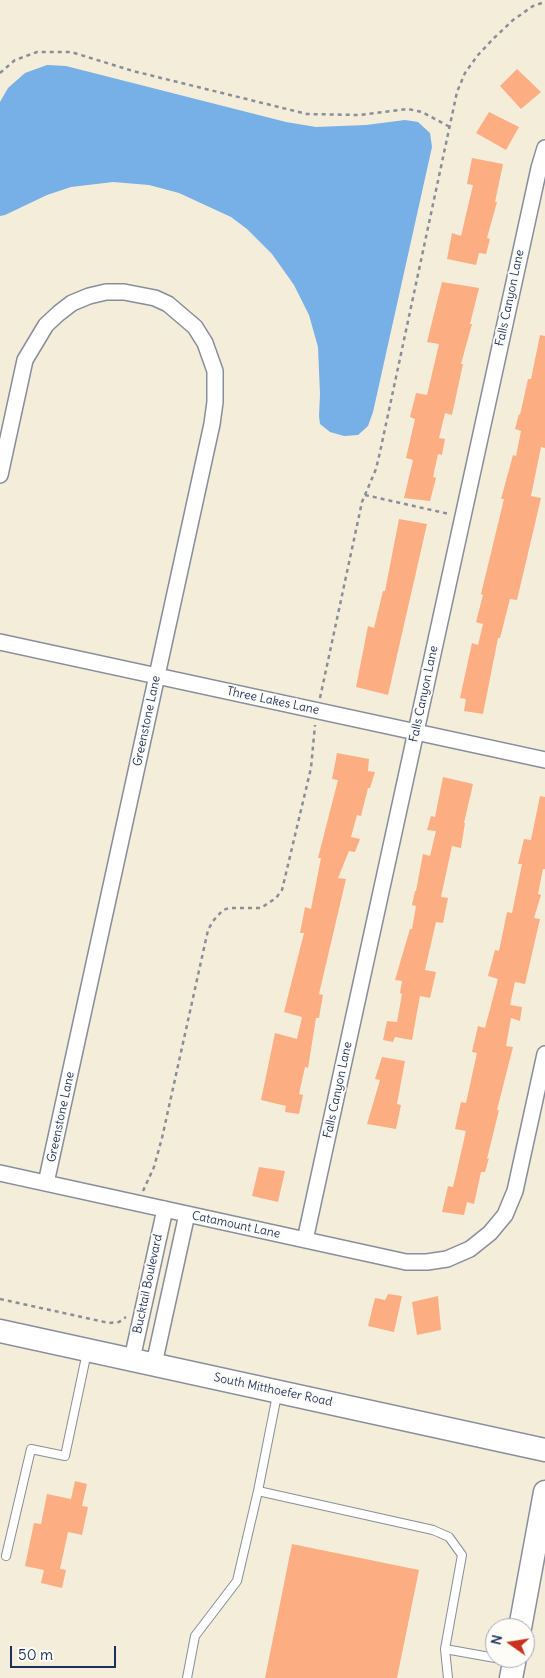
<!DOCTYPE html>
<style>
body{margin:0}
#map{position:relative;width:545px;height:1678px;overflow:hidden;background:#f4edd9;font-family:Delius,sans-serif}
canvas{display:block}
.north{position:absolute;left:485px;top:1618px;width:50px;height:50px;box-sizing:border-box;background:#fdfcf7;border:1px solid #a3aaba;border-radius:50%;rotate:283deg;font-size:14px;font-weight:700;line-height:20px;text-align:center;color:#1b2f5e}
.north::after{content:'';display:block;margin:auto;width:18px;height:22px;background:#c8321e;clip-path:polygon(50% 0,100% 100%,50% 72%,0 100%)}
.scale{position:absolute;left:10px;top:1646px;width:106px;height:22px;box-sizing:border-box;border:2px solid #1b2f5e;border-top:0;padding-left:6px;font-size:15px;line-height:18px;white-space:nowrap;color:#1b2f5e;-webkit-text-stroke:4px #fdfcf7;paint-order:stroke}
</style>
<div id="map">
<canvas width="545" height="1678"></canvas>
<div class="north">N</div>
<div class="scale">50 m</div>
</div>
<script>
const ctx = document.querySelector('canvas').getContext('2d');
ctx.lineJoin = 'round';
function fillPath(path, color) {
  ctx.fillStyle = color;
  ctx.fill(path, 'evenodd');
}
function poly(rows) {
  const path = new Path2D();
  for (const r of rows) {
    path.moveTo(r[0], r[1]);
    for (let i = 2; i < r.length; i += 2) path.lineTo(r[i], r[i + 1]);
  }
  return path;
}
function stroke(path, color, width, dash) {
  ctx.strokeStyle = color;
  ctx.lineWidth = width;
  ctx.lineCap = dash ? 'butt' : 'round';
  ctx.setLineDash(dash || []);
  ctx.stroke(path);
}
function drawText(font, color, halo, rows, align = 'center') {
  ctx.font = font + ' Delius,sans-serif';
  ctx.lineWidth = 4;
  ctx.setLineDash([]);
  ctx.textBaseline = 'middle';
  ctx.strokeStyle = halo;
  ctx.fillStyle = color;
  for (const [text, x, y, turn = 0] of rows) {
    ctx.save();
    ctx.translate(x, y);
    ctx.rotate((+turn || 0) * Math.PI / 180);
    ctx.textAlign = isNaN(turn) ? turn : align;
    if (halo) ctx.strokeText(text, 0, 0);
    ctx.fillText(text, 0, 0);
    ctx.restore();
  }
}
const water = poly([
 [47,65,66,66,286,122,316,127,366,125,405,120,418,122,430,133,432,147,373,412,368,426,358,435,344,436,330,432,320,424,319,416,320,394,318,347,309,315,294,285,272,254,247,229,231,217,179,193,149,185,113,182,71,187,47,195,5,215,0,216,0,102,8,88,25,73]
]);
const building = poly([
 [517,69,541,92,521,109,500,86],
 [489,112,519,127,506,150,476,133],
 [472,158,503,164,495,202,497,202,487,238,490,239,486,254,479,253,476,265,447,259,452,233,461,236,473,185,467,184],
 [442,282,479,288,470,324,472,324,461,364,463,364,452,415,445,413,439,438,445,439,442,455,438,454,433,477,436,478,430,501,404,498,413,460,406,458,415,419,410,417,416,393,427,395,439,344,427,342],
 [540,335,545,336,545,448,541,447,531,496,541,498,517,600,510,599,500,638,498,638,483,714,464,711,466,699,460,698,472,643,478,645,483,624,476,622,483,595,481,594,504,499,501,499,513,455,516,456,521,431,515,429,519,414,520,415,528,379,531,379],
 [399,519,427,524,388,695,356,687,368,626,374,628,383,591,385,591],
 [337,753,369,759,368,771,375,772,370,788,368,788,361,816,357,815,351,837,360,839,355,852,349,851,338,878,346,879,319,994,323,995,319,1018,316,1018,308,1068,305,1067,299,1094,303,1095,299,1114,285,1112,286,1106,261,1100,275,1033,297,1039,302,1017,284,1012,304,933,300,933,305,907,311,909,321,858,318,858,338,780,332,779],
 [443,777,473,784,464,823,465,823,461,848,452,846,441,897,448,898,443,923,436,922,425,970,436,972,430,998,420,996,412,1040,395,1037,393,1042,383,1040,387,1021,397,1022,402,994,400,993,402,981,395,980,410,929,412,929,416,906,412,905,415,891,416,891,423,854,430,856,436,831,427,830,431,816,435,817],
 [540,796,545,797,545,869,543,869,538,894,541,895,534,918,540,919,525,984,515,982,510,1005,522,1007,520,1021,511,1018,506,1046,513,1047,497,1110,499,1110,487,1159,489,1158,485,1172,481,1172,474,1204,467,1202,464,1215,442,1212,448,1186,453,1187,466,1131,455,1129,461,1102,466,1103,477,1053,472,1052,478,1026,485,1028,498,979,488,976,495,950,499,951,507,912,512,913,522,864,518,864,524,839,531,840],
 [382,1057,405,1061,397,1104,401,1105,396,1129,367,1124,380,1080,375,1079],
 [259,1167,285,1171,278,1202,252,1196],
 [388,1294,402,1296,394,1332,368,1326,375,1298,385,1300],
 [438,1296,441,1330,417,1335,412,1302],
 [75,1481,87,1484,82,1506,88,1507,82,1535,68,1532,60,1569,66,1570,62,1588,41,1583,44,1570,25,1566,34,1523,41,1524,47,1494,71,1499],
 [292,1544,419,1570,397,1678,265,1678]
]);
const path = poly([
 [0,73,15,60,37,52,71,52,133,71,307,114,360,115,408,109,422,112,450,127],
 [365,495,449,514],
 [320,698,362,502,376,469,380,452,457,92,465,73,478,55,494,38,513,20,533,6,545,2],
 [143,1191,154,1167,162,1138,208,930,213,921,223,910,229,908,261,908,276,898,282,890,311,768,315,725],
 [0,1299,109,1323,119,1322,126,1317]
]);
const lane = poly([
 [258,1491,277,1395],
 [6,1556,31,1449,65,1456,87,1352],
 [445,1649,448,1678],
 [187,1678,195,1636,237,1581,258,1491,433,1530,449,1537,462,1555,445,1649,512,1661]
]);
const street = poly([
 [0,475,25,360,46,325,59,313,72,303,89,296,106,292,124,292,155,298,168,304,195,327,205,343,215,371,215,402,212,424,46,1183],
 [0,642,545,760],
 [0,1173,406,1262,427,1262,447,1259,470,1249,490,1233,505,1215,515,1191,545,1054],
 [305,1240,539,168,545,148],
 [132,1359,165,1209],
 [154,1364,187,1214]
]);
const secondary = poly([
 [0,1331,545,1450],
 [520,1628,545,1492],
 [511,1678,515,1658]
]);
const streetNames = [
 ["Falls Canyon Lane",510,298,-78],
 ["Falls Canyon Lane",424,694,-78],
 ["Three Lakes Lane",273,701,12],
 ["Greenstone Lane",147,721,-78],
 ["Falls Canyon Lane",338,1090,-78],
 ["Greenstone Lane",61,1117,-78],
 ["Catamount Lane",236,1225,12],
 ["Bucktail Boulevard",148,1284,-78],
 ["South Mitthoefer Road",273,1390,12]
];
fillPath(water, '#77afe7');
fillPath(building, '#fdad82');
stroke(lane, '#888e9c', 10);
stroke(street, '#888e9c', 18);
stroke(secondary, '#888e9c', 25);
stroke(path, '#888e9c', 2.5, [4, 4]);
stroke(lane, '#fff', 8);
stroke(street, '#fff', 15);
stroke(secondary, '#fff', 22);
drawText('12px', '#1b2f5e', '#fdfcf7', streetNames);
</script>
